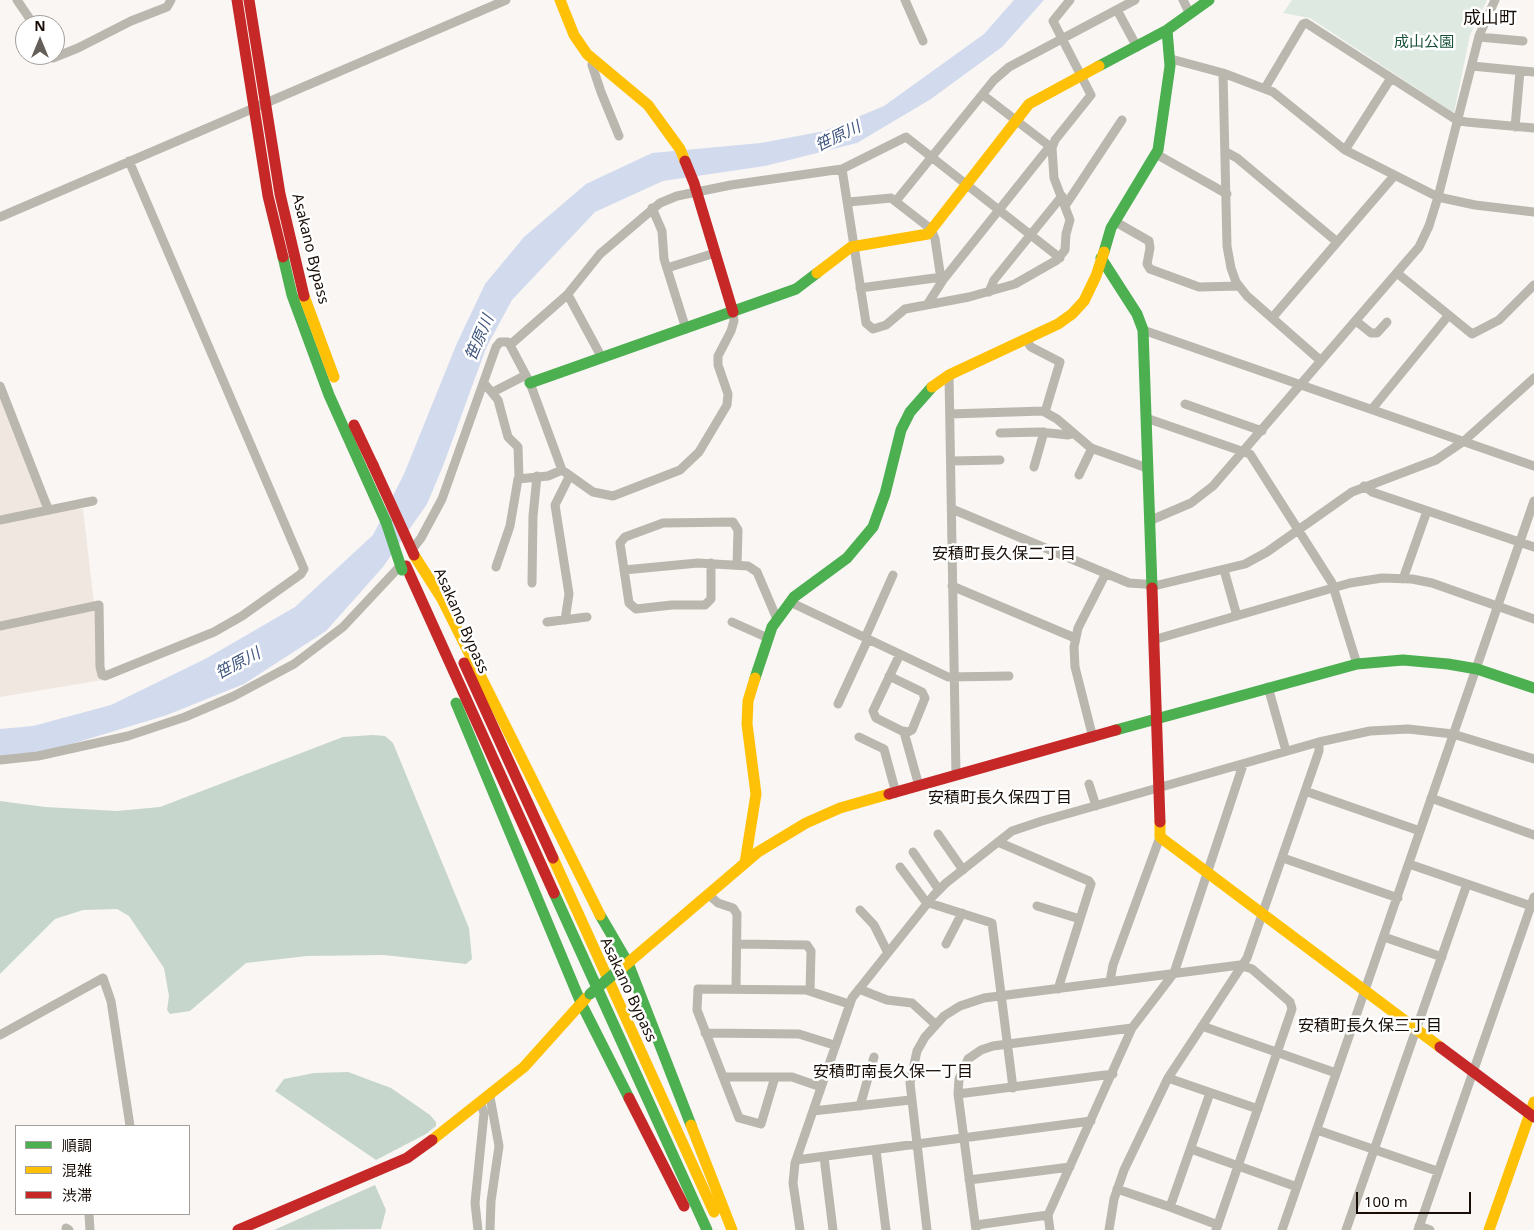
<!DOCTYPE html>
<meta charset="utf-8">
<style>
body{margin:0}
#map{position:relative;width:1534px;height:1230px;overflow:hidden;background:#f9f6f4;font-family:"Noto Sans","Noto Sans JP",sans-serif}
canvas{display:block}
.legend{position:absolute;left:15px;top:1125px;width:175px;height:90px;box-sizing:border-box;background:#fff;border:1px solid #a29e9b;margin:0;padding:6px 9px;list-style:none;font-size:15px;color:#170d06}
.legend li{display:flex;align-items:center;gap:10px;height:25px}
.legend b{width:25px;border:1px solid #a29e9b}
.north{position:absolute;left:15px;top:15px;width:50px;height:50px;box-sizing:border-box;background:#fff;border:1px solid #a29e9b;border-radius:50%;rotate:0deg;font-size:14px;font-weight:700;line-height:20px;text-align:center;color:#170d06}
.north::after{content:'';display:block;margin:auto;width:18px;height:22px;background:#665f59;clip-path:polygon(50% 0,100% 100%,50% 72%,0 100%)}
.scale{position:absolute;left:1356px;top:1192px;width:115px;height:22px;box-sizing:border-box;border:2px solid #170d06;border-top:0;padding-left:6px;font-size:15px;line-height:18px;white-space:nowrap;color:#170d06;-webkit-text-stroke:4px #fff;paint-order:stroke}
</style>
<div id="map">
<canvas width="1534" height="1230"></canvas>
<ul class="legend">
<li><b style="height:6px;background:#4caf50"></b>順調</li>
<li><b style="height:6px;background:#ffc107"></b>混雑</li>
<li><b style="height:6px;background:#c62828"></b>渋滞</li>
</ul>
<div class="north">N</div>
<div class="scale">100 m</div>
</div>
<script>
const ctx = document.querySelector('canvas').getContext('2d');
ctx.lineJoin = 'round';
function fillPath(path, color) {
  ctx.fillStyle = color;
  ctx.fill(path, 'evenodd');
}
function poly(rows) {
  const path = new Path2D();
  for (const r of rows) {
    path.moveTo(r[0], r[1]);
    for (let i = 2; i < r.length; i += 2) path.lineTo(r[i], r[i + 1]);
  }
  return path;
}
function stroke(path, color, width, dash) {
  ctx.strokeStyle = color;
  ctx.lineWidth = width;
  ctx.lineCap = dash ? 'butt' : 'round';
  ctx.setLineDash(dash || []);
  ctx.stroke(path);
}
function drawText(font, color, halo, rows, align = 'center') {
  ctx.font = font + ' "Noto Sans","Noto Sans JP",sans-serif';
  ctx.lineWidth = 5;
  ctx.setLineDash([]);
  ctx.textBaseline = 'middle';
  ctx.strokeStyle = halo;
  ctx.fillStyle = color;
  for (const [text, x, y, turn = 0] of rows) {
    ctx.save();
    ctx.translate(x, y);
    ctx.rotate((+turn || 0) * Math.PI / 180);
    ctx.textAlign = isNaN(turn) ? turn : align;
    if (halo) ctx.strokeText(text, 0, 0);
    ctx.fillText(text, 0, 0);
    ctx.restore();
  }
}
const built = poly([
 [0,392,55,511,83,509,103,680,0,697]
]);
const green = poly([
 [1292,0,1487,0,1470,35,1454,113,1310,18,1283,13]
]);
const forest = poly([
 [373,735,385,736,393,743,469,928,472,959,466,964,384,955,307,956,246,963,190,1011,170,1014,167,1010,169,996,164,968,129,916,117,909,83,910,55,919,0,974,0,801,45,807,117,811,160,807,343,737],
 [348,1072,391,1088,430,1115,436,1122,436,1126,426,1134,376,1160,275,1091,284,1079,314,1073],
 [375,1185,386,1210,381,1229,274,1230]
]);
const water = poly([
 [1014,0,1044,0,1002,47,931,99,857,143,765,166,663,181,595,212,512,300,486,348,443,466,427,504,383,567,326,631,244,684,167,715,42,753,0,759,0,729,33,726,111,705,207,658,295,607,373,535,404,474,457,343,485,284,524,237,586,184,652,153,761,143,824,131,884,106,984,34]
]);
const street = poly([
 [17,0,34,25],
 [905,0,923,41],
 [1183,0,1190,14],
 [1117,10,1137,47],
 [1479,37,1523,41],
 [49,55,53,58,78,48,131,21,167,7,171,0],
 [1171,59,1223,73,1273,92,1345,150,1438,197,1475,205,1534,212],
 [593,60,592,65,601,92,619,136],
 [1472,66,1534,72],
 [1223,73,1227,246,1231,268,1236,282,1247,296,1321,361],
 [1265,88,1303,24,1306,23,1455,119,1466,122,1534,128],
 [983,95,1052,148],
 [1515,127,1520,71],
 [1345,150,1391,78],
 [1226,152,1237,158,1336,241],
 [1156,154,1227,194],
 [842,169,866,323,873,329,886,325,905,309,969,297,1015,284,1057,260,1065,250,1066,234,1070,220,1054,178,1052,148,1055,140,1091,95,1053,21,1070,0],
 [896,201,994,80,1009,67,1135,0],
 [849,202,891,198,931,229,935,239,941,279],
 [1065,206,1122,120],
 [652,208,662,231,664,259,686,329],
 [0,217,506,0],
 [1114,221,1149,241,1150,248,1147,264,1150,269,1199,287,1239,286],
 [667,268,715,253],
 [1397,273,1472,334,1499,320,1534,285],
 [860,288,935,278,943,280],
 [989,292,994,280,1062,196],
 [568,295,602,358],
 [927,305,943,280,1050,146],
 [1272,318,1394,176],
 [1356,321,1371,333,1377,333,1387,322],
 [1143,330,1534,466],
 [1026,340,1031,347,1060,362,1045,412],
 [510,345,567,295,600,254,660,203,677,196,731,185,842,169,906,137,1060,258],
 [949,375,956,775],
 [484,383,498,400,508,437,518,447,519,478],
 [0,386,48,509],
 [493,392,526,375],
 [1185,404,1262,431],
 [1372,409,1448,316],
 [950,414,1043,411,1057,419,1091,448,1147,468],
 [1146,418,1250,454,1332,583,1357,664],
 [1000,433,1040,432,1068,435,1072,434],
 [951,461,1000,460],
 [1034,467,1044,432],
 [1079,475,1092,448],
 [1364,486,1372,492,1534,547],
 [952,509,1129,583,1158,585,1245,564,1267,552,1352,492,1436,460,1464,441,1534,378],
 [0,520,93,501],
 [1149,521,1191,503,1213,486,1419,247,1429,226,1438,197,1479,36,1495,0],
 [411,551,421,538,442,499,496,347,500,342,508,342,510,345,530,383,562,470,593,492,613,496,680,470,699,452,727,405,728,394,718,365,718,356,731,331,734,321,733,312],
 [711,563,711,599,705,605,672,605,636,609,629,603,620,543,625,537,663,523,733,522,738,530,737,565],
 [496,567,510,526,518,479,548,476,562,470],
 [624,570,698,563,748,566,757,572,777,619],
 [1224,570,1237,616],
 [1403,579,1427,511],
 [532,583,533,516,537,476],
 [952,586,1075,638],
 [790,602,948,677,1009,676],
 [565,620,569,594,555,505,569,477],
 [547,622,587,617],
 [732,622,768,638],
 [0,626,99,605,100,667,102,675,105,676,214,632,242,616,301,574,304,569,129,161],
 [865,638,893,575],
 [1153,640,1350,583,1382,578,1412,579,1432,583,1534,619],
 [900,654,873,711,876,718,904,732,919,786],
 [889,676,922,692,925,698,912,730,908,732,903,731],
 [1268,687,1286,751],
 [838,704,868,639],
 [859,737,884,749,896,793],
 [1093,738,1075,667,1074,647,1078,628,1106,573],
 [0,760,38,756,128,736,185,717,234,696,294,664,343,627,402,564],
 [1089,784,1096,806],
 [1305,791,1420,831],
 [1431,798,1534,835],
 [938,834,963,870],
 [998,842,1089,881,1091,884,1058,989],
 [913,852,939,890],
 [1283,858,1398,898],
 [1409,864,1534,907],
 [900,867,926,902,992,923,1013,1088],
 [708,894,718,903,733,908,737,914,736,989],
 [1037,906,1080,919],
 [860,910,874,925,888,953],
 [1384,937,1442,957],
 [737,944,807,945,811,951,810,991],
 [946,944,962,913],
 [1110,981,1113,965,1160,837],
 [859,989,887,1000,912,1003,935,1024],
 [1202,1026,1336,1073],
 [705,1033,799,1034,834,1045],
 [0,1035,103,978,111,1001,130,1126],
 [723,1077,775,1077],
 [1168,1078,1258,1109],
 [821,1087,792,1077,775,1077,761,1124,739,1118,697,1010,698,989,806,990,849,1004],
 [958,1094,1113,1074],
 [490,1097,499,1146,491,1201,490,1230],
 [860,1106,874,1057],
 [813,1111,910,1100],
 [1317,1130,1437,1171],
 [1191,1149,1297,1187],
 [876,1150,886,1230],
 [824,1157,833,1230],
 [796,1160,1091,1121],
 [969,1180,1070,1167],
 [1117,1189,1170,1207,1210,1093],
 [1170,1207,1218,1225],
 [89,1214,90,1230],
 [976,1225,1048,1215],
 [1419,1226,1430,1230],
 [66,1228,69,1230],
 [478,1230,475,1203,484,1113,481,1104],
 [800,1230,793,1183,795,1163,852,998,934,895,946,883,1012,831,1042,821,1319,742,1370,731,1408,729,1453,734,1534,759],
 [927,1230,910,1083,917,1051,925,1037,944,1016,960,1006,984,998,1240,965,1252,969,1290,1002,1292,1009,1216,1230],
 [976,1230,958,1094,959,1079,968,1059,981,1050,993,1046,1132,1028],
 [1050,1230,1048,1215,1132,1028,1174,973,1243,765],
 [1109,1230,1114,1199,1124,1170,1168,1078,1247,958,1319,751,1319,742],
 [1282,1230,1534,501],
 [1346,1230,1467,884],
 [1418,1230,1534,897]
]);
const fast = poly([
 [1099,66,1167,30,1209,0],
 [1104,252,1111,228,1158,150,1170,66,1167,30],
 [283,257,292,295,329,395,386,522],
 [1101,258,1137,314,1143,330,1152,588],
 [530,383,796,289,817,273],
 [755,678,772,627,794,597,847,558,873,527,885,494,901,430,910,412,932,387],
 [456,703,581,1003,629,1098],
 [1116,730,1357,664,1403,660,1448,664,1477,669,1534,688],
 [554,893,707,1230],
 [600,915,628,963,691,1125]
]);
const slow = poly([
 [560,0,574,35,587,54,648,105,680,149,685,161],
 [817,273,851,247,928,234,1029,104,1099,66],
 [304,296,334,377],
 [932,387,949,375,1058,324,1072,314,1084,301,1096,276,1104,252],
 [414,555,442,599,600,915],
 [1160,822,1160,837,1440,1047],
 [553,858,714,1212],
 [745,863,756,794,747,724,748,701,755,678],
 [622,968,758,852,806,823,840,808,889,794],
 [691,1125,732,1230],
 [432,1140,524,1067,586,998],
 [1489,1230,1534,1102]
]);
const jam = poly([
 [237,0,268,196,283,257],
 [249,0,280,194,304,296],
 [685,161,694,183,733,312],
 [354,425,373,465],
 [406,566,554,893],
 [1152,588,1160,822],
 [464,663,553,858],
 [889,794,1116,730],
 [1440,1047,1534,1117],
 [629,1098,684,1206],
 [238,1230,407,1158,432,1140]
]);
const fastBridge = poly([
 [386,522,402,570],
 [590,994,615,973]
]);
const jamBridge = poly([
 [373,465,414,555]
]);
const parkNames = [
 ["成山公園",1424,43]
];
const streetNames = [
 ["Asakano Bypass",310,249,76],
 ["Asakano Bypass",461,621,66],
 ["Asakano Bypass",628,990,65]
];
const waterNames = [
 ["笹原川",838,137,-26],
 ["笹原川",480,338,-67],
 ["笹原川",238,664,-28]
];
const neighbourhoodNames = [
 ["安積町長久保二丁目",1004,554],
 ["安積町長久保四丁目",1000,798],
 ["安積町長久保三丁目",1370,1026],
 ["安積町南長久保一丁目",893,1072]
];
const quarterNames = [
 ["成山町",1490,19]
];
fillPath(built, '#f1e7e1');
fillPath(green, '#dee9e1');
fillPath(forest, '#c6d6cc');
fillPath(water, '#d2dbee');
stroke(street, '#bab7ae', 9);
stroke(fast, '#4caf50', 11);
stroke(slow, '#ffc107', 11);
stroke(jam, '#c62828', 11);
stroke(fastBridge, '#4caf50', 11);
stroke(jamBridge, '#c62828', 11);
drawText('15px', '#185139', '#fff', parkNames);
drawText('15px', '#170d06', '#fff', streetNames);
drawText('italic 16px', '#41567f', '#fff', waterNames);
drawText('16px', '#170d06', '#fff', neighbourhoodNames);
drawText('18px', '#170d06', '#fff', quarterNames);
</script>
